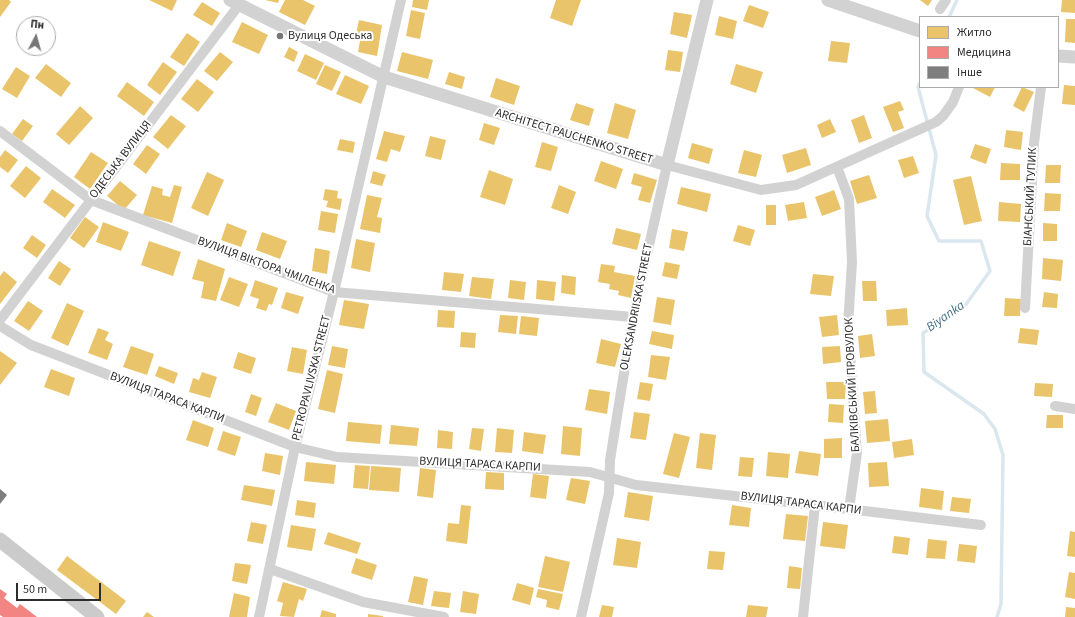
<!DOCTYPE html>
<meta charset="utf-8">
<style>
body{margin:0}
#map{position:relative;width:1075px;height:617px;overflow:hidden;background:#fff;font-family:"Source Sans 3",sans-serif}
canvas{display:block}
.legend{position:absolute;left:919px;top:16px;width:140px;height:72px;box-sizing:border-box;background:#fff;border:1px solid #ababab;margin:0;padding:5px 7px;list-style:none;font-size:12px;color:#2d2d2d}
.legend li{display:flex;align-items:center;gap:8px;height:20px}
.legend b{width:20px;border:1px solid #ababab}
.north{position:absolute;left:16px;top:16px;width:40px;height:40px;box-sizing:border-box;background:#fff;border:1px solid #ababab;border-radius:50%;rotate:6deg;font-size:11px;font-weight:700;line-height:16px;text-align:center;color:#2d2d2d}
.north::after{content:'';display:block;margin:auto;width:14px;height:18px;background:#767676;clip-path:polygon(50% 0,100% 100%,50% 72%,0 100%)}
.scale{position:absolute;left:16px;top:583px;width:85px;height:18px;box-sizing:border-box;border:2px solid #2d2d2d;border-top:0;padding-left:5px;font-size:12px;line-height:14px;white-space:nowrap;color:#2d2d2d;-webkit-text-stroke:3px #fff;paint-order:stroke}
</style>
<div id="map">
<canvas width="1075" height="617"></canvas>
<ul class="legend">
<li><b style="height:11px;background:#e9c46a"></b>Житло</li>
<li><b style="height:11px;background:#f28482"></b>Медицина</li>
<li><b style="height:11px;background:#7e7e7e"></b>Інше</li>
</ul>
<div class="north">Пн</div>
<div class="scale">50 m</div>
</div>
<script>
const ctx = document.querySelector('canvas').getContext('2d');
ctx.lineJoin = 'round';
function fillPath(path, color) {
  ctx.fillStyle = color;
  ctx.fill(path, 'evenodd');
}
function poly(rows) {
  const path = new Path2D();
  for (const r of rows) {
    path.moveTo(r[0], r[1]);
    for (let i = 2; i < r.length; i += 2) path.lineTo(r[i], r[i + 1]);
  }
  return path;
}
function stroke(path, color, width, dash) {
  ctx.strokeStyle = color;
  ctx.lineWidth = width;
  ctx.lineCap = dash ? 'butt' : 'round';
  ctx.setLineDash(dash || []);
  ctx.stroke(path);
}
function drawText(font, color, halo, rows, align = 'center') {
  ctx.font = font + ' "Source Sans 3",sans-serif';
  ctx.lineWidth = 4;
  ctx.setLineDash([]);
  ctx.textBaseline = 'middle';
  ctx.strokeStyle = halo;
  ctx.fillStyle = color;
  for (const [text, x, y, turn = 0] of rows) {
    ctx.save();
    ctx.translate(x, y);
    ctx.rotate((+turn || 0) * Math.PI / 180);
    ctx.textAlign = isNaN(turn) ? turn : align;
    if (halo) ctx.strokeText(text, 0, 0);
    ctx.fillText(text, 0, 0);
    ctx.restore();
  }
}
const homes = poly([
 [0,0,9,0,11,2,0,17],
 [149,0,177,0,172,11],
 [265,0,279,0,278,3],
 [285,0,303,0,315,6,305,25,279,12],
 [413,0,429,0,427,10,412,7],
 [556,0,581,0,572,26,550,18],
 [920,0,932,0,928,6],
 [1062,0,1075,0,1075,13,1061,12],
 [202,2,220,13,212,26,193,15],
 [749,5,769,12,763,28,743,21],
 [411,10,425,13,420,39,406,36],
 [674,12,692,15,687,38,670,34],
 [719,16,737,21,733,39,715,35],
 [1066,19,1075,19,1075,43,1065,42],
 [359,20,382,25,377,56,358,52,361,35,356,34],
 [242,22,268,35,259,54,232,42],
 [187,33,200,42,184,66,170,57],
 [831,41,850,43,847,63,828,61],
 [289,47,298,52,294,62,284,57],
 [668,50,683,52,680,72,665,70],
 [220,52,233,62,217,81,204,71],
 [402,52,433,60,428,79,397,71],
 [305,54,324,63,316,80,297,71],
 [163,62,177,72,160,95,147,85],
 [46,64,71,83,61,97,35,78],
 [736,64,763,72,756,93,730,84],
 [325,65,341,72,332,91,316,84],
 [16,67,30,76,17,98,2,89],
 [449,72,465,77,462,89,445,84],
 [345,75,369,86,361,104,336,94],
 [496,78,520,86,514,105,490,97],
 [197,79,214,92,198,112,181,99],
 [127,82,154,102,144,116,117,96],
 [1064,85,1075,86,1075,105,1062,104],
 [971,87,995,87,990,97],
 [1022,87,1034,92,1024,112,1013,106],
 [900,101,904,110,898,112,904,128,893,132,883,107],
 [576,103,594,109,589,126,570,120],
 [615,103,636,110,628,139,607,133],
 [80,106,93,118,69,145,56,134],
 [171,115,186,126,168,149,153,137],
 [864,115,872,138,859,143,851,120],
 [23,119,33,126,22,141,12,134],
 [830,119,836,132,822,138,817,125],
 [484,123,500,128,494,145,479,140],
 [1006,130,1023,132,1021,150,1004,147],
 [384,131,405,136,400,152,391,149,387,162,376,159],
 [430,136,446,140,441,160,425,156],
 [340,139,355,142,353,153,337,150],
 [542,142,558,147,551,171,535,167],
 [692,143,713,149,709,164,688,158],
 [975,144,991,149,986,164,970,158],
 [147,145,160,154,146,174,133,164],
 [806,148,811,165,787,173,782,155],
 [5,150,18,160,8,173,0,167,0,157],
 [744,150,762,155,756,177,738,173],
 [91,152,108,163,90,189,74,177],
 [913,156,919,173,904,178,898,160],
 [601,161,623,169,616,189,594,181],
 [1001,163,1020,164,1020,180,1000,180],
 [1046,165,1061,165,1060,183,1045,183],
 [26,166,41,178,25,198,10,186],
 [489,170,513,179,505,205,480,197],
 [373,171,386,175,382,186,370,183],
 [207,172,224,180,208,216,191,208],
 [634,173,657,180,650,203,638,200,642,187,631,184],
 [869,175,877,198,857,204,850,181],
 [971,176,982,221,964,225,953,180],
 [120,181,137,195,124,210,107,196],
 [174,185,182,187,172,223,143,215,152,186,163,189,162,195,170,197],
 [559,185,576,192,568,214,551,208],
 [681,187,711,194,707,212,677,204],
 [52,189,75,205,65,218,43,202],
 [325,189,338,191,337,198,342,199,340,210,326,207,328,201,323,200],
 [834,190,841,209,822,216,815,197],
 [1045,193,1061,194,1060,211,1044,211],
 [367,195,382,198,377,217,382,218,380,233,360,229],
 [804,202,807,218,788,221,785,205],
 [999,202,1021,204,1020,222,998,221],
 [766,205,776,205,776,225,766,225],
 [321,211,338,214,335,233,318,230],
 [85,217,99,227,84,248,70,238],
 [103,222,129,232,121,251,96,242],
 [227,223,247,231,241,247,221,240],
 [1043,223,1057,224,1057,241,1043,241],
 [738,225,755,230,750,246,733,241],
 [616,228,641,234,637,250,612,244],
 [672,229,688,232,684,251,669,248],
 [262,232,287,241,280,259,256,250],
 [32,235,46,245,37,258,23,248],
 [356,239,375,243,370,272,351,268],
 [149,241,181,252,173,276,141,265],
 [315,248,330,251,327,274,312,271],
 [1043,258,1063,260,1061,281,1042,279],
 [198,259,225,269,216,301,201,298,204,282,192,279],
 [59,261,71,269,60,286,48,278],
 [665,262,680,265,677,279,662,276],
 [601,264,615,266,614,272,635,276,631,298,618,295,619,291,609,289,610,284,598,282],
 [4,271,17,282,0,304,0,276],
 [444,272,464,274,461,292,442,290],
 [813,274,834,276,831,296,810,294],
 [562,275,576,277,575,295,561,293],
 [229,277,248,284,239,307,220,300],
 [472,277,494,279,491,299,469,296],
 [255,280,278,288,272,305,269,304,266,311,256,308,259,299,250,296],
 [510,280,526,282,524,300,508,298],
 [537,280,556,282,554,301,536,299],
 [862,281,876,281,877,301,863,301],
 [286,292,304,297,298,314,281,308],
 [1044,292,1058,294,1057,308,1042,307],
 [657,297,675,300,671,325,653,322],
 [1005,298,1021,299,1020,316,1004,316],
 [344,300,369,304,364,329,339,325],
 [28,301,43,311,29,331,14,321],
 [67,303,84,311,68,346,51,338],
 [907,308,908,325,887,326,886,310],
 [438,310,455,311,454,328,437,327],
 [500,315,518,316,516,334,498,332],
 [837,315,839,335,822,337,819,317],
 [521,316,539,318,537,336,519,334],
 [98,328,109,332,105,340,113,344,107,360,88,353],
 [1020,328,1039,330,1037,345,1018,343],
 [652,331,674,335,672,349,649,344],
 [461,332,476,333,475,348,460,347],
 [872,334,875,356,860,358,858,336],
 [601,339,621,344,615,367,596,363],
 [131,346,154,354,147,375,123,367],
 [332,346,348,349,345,368,328,365],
 [840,346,841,362,823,364,822,347],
 [292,347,307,350,303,374,287,371],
 [0,351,17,363,0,385],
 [238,352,256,358,251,374,233,368],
 [651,355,670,357,666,380,648,377],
 [159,366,178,373,174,384,155,376],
 [51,369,75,378,69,396,44,387],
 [327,370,343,374,335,413,318,409],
 [202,372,217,377,210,398,189,392,193,378,199,380],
 [640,382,653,384,650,401,637,399],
 [826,382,846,382,845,399,827,399],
 [1035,383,1053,384,1052,397,1034,396],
 [589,389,610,392,607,414,585,410],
 [875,391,877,413,865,414,863,392],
 [251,394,262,398,256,416,245,412],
 [276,403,296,411,289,430,268,422],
 [829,404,844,405,843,423,828,422],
 [634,412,650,414,646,440,630,438],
 [1047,415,1063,415,1063,428,1046,428],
 [888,419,890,441,867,443,865,421],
 [193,420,214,428,208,447,186,440],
 [348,422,382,425,380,444,346,441],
 [391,425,419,428,417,446,389,444],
 [563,426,582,428,580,456,561,454],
 [472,428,484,429,481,451,469,449],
 [497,428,514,430,512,453,495,452],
 [438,430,453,432,452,449,437,448],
 [223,431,241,437,235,456,217,450],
 [524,432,546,435,543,454,522,451],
 [674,433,690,437,679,478,663,474],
 [700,433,716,435,712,470,696,468],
 [842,438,842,458,824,458,824,439],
 [912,439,914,455,894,458,892,442],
 [799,451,821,454,818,476,795,473],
 [768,452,790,454,788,478,766,476],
 [265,453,283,456,280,475,262,471],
 [740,457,754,458,752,477,738,476],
 [306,462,336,465,334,484,304,481],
 [887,462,889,486,869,487,868,463],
 [355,465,370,466,368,489,353,488],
 [371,466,401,468,399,492,369,490],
 [420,468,436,470,433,498,417,496],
 [486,472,504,473,504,490,485,489],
 [533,474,549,476,546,499,530,497],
 [571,478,590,481,585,504,566,500],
 [244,485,275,490,272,506,241,500],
 [921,488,944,491,942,510,919,507],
 [628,492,653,496,649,521,624,517],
 [952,497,971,499,969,513,950,511],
 [297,500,316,503,314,518,295,515],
 [461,505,471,506,467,544,446,541,448,523,459,524],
 [732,505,751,508,749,527,729,525],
 [786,514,808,516,805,541,783,539],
 [251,522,267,525,263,544,247,541],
 [823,522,848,525,845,549,820,546],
 [291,525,316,529,312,551,287,547],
 [1070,531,1075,532,1075,557,1067,556],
 [328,532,361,543,357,554,324,544],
 [894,536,910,538,908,555,892,553],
 [617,538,641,542,637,568,613,565],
 [928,539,947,541,945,559,926,558],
 [959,544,977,546,975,563,957,561],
 [709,551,725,552,723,570,707,569],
 [67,556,126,601,116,614,57,570],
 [545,556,570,562,563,592,538,587],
 [356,558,377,565,372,580,351,573],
 [235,563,251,565,247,584,232,581],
 [789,566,802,568,800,589,787,588],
 [1069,572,1075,573,1075,599,1065,597],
 [414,576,428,579,423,605,408,602],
 [283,582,307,589,303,601,299,599,294,617,280,616,283,603,277,601],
 [517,583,534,588,530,605,512,600],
 [538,589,563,594,559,610,546,607,547,600,536,597],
 [434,591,451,593,449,608,431,606],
 [463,591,479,594,476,614,460,612],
 [234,593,250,597,247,617,229,617],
 [602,605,614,607,612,617,599,617],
 [748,605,768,607,766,617,746,617],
 [1066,607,1075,608,1075,617,1065,617],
 [322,610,336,614,336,617,320,617],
 [147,612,154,617,143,617],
 [368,614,383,616,383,617,368,617]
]);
const health = poly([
 [0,589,7,594,4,598,17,608,20,604,37,617,3,617,0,615]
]);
const stream = poly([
 [949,17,957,0],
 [920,83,918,87,936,155,927,216,939,241,981,241,990,271,964,307,923,333,924,372,984,414,995,429,1003,455,1001,604,997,617]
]);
const building = poly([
 [0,489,7,495,0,504]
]);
const minor = poly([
 [940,9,946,0],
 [0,131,91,200,334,292,633,317],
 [837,167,849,199,852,262,848,326,857,453,849,509],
 [1025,308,1034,143,1041,87],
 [0,320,239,5,240,0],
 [0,326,31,345,295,447,337,457,590,472,636,485,815,505,981,525],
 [1055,406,1075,409],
 [270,569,363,602,444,617],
 [259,617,295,447,334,292,401,0],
 [581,617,609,493,610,460,633,317,667,165,761,190,796,185,936,122,943,116,953,102,959,87],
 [803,617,815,505]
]);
const tertiary = poly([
 [230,0,384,77,667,165,707,0],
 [828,0,920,31],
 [1058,56,1075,57]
]);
const secondary = poly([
 [0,540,97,617]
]);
const markers = [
 [280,36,4,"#767676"]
];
const poiNames = [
 ["Вулиця Одеська",288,36]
];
const streetNames = [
 ["ARCHITECT PAUCHENKO STREET",574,137,17],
 ["ОДЕСЬКА ВУЛИЦЯ",121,160,-53],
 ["БІАНСЬКИЙ ТУПИК",1031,197,-87],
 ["ВУЛИЦЯ ВІКТОРА ЧМІЛЕНКА",266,266,20],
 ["OLEKSANDRIISKA STREET",637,307,-79],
 ["PETROPAVLIVSKA STREET",312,378,-76],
 ["БАЛКІВСЬКИЙ ПРОВУЛОК",853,385,-93],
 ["ВУЛИЦЯ ТАРАСА КАРПИ",167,398,21],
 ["ВУЛИЦЯ ТАРАСА КАРПИ",480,465,3],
 ["ВУЛИЦЯ ТАРАСА КАРПИ",801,504,7]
];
const waterNames = [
 ["Biyanka",946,317,-35]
];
fillPath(homes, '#e9c46a');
fillPath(health, '#f28482');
stroke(stream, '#dae7ee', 3.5);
fillPath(building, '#7e7e7e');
stroke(minor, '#d2d2d2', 10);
stroke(tertiary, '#d2d2d2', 13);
stroke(secondary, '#cbcbcb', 15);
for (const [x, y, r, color] of markers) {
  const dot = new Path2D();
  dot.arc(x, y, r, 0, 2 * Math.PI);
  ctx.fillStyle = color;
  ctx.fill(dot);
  stroke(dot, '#fff', 1.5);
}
drawText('12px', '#2d2d2d', '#fff', poiNames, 'left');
drawText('12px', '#2d2d2d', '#fff', streetNames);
drawText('italic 13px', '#446f85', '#fff', waterNames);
</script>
